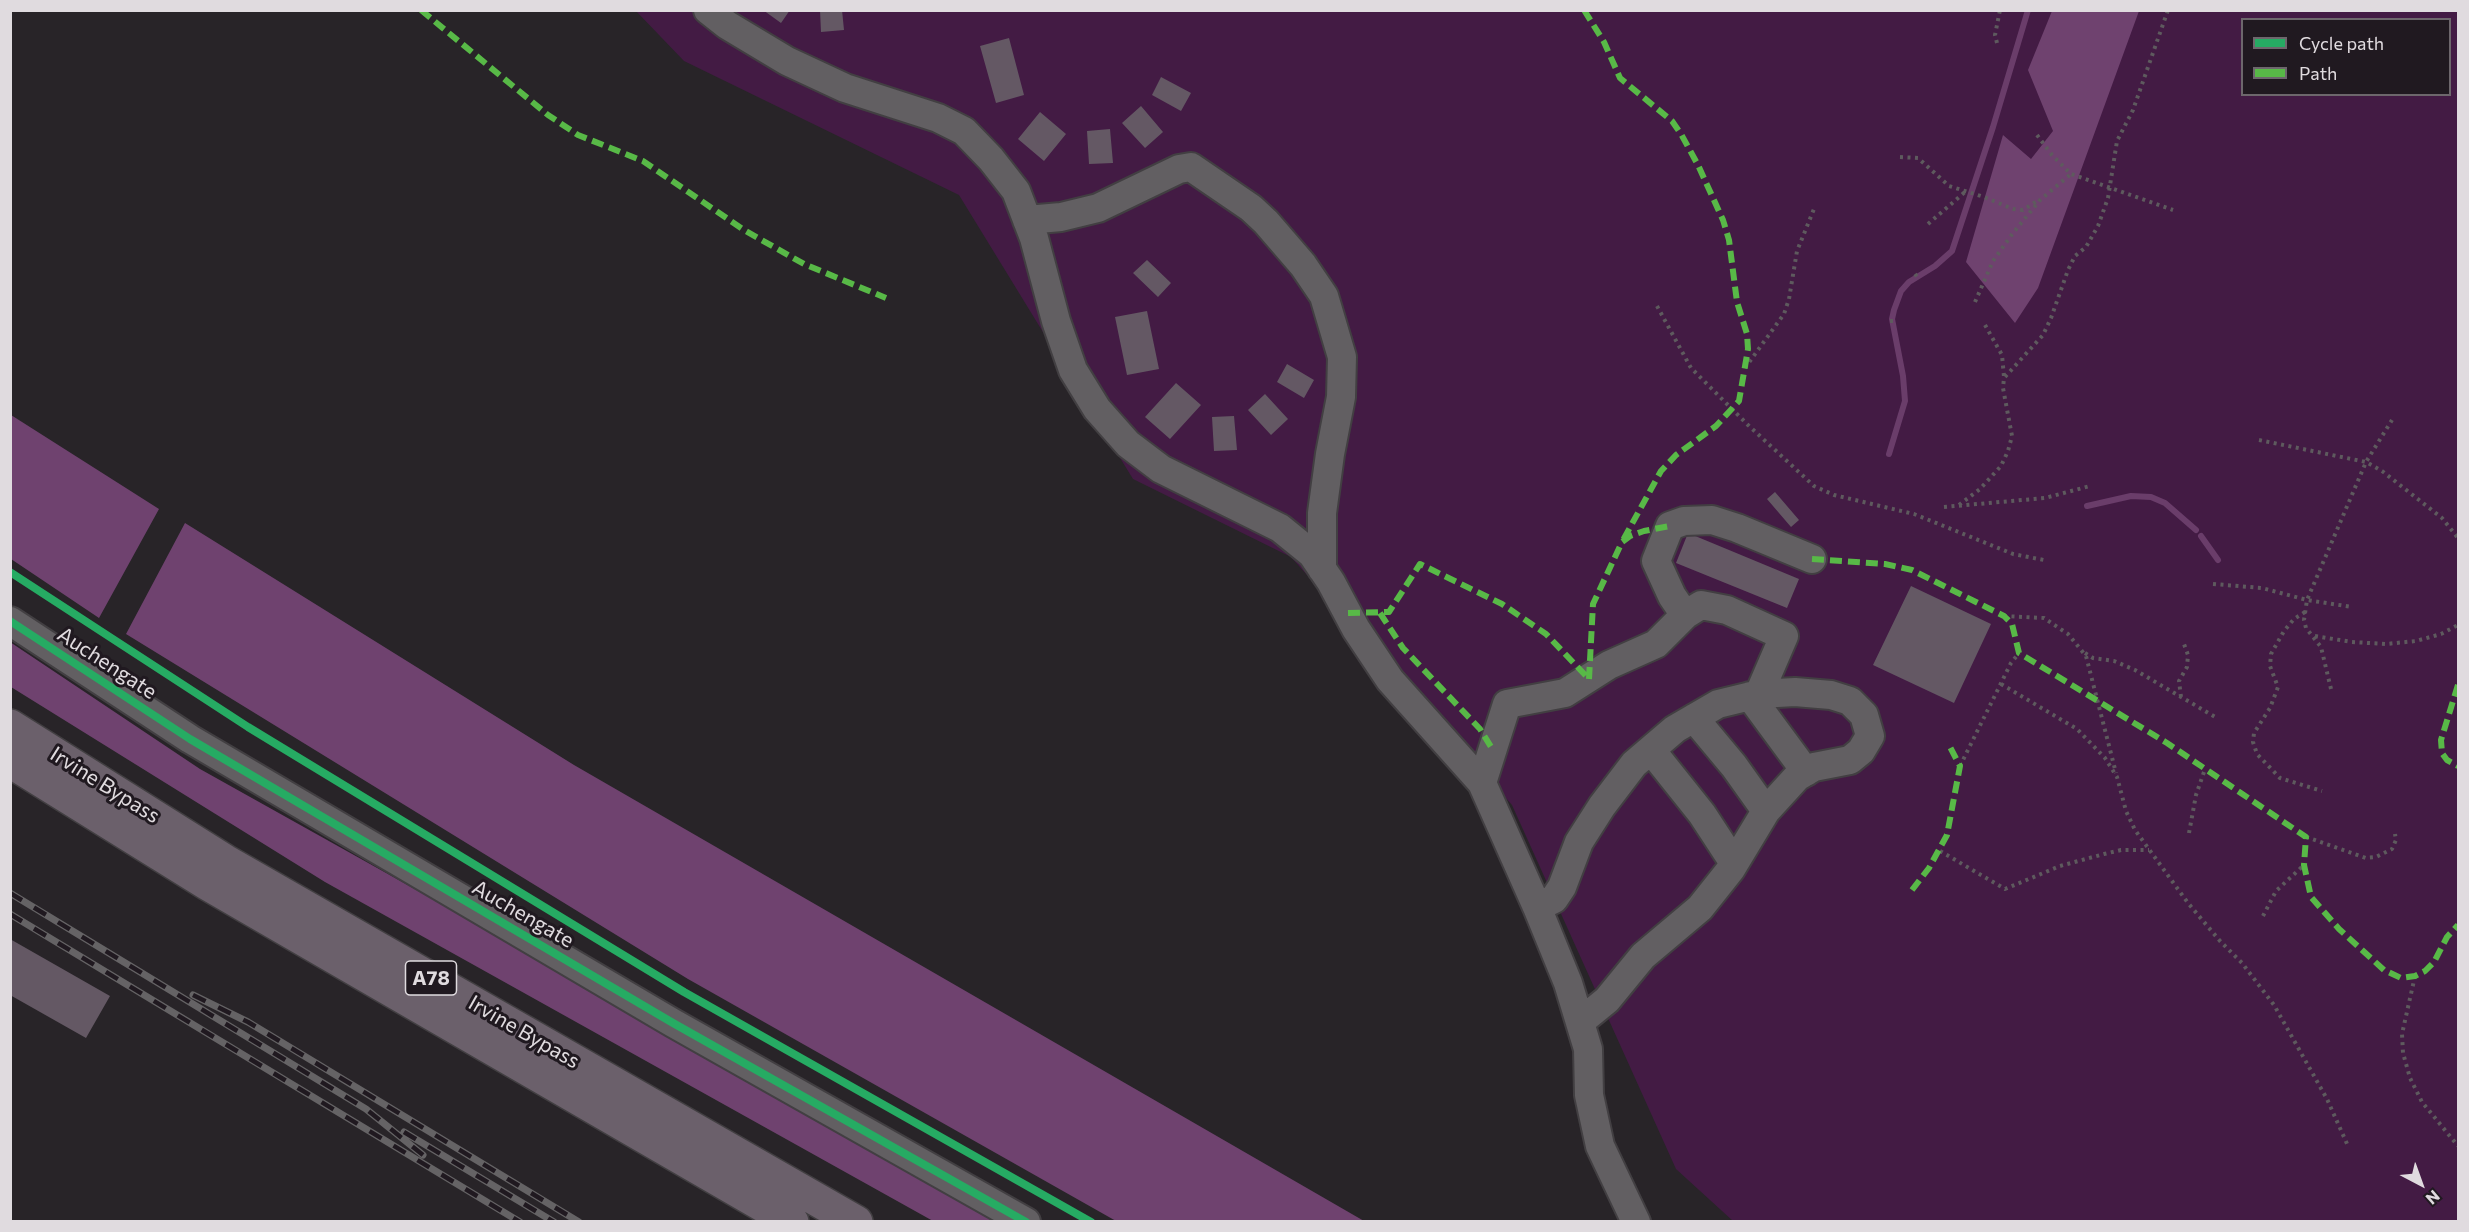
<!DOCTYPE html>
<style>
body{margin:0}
#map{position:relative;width:2469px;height:1232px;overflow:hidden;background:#282428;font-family:Commissioner,sans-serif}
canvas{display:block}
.frame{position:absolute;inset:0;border:12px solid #e0dbdf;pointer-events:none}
.legend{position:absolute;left:2241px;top:18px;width:210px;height:78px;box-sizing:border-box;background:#201920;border:2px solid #6d676c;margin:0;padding:8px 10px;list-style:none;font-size:18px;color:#e0dbdf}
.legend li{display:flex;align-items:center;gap:12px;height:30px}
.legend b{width:30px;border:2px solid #6d676c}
.north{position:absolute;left:2391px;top:1154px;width:60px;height:60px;-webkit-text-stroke:4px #201920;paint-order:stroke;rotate:139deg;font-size:16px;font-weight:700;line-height:24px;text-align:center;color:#e0dbdf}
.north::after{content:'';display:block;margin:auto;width:21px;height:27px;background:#e0dbdf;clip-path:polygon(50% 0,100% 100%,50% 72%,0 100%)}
</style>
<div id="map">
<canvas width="2469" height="1232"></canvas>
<div class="frame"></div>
<ul class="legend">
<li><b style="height:8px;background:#26ab63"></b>Cycle path</li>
<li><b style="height:8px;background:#58b947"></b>Path</li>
</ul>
<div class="north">N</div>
</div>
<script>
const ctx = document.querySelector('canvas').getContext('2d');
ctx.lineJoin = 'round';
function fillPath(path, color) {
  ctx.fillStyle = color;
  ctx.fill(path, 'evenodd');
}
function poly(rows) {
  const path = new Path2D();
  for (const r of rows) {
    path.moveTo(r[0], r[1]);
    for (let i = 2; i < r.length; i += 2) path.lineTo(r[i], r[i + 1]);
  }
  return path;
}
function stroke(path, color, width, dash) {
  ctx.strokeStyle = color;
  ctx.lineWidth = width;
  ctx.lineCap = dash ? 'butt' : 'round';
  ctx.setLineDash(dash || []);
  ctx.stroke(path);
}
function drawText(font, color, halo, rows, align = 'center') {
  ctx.font = font + ' Commissioner,sans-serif';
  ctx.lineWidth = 6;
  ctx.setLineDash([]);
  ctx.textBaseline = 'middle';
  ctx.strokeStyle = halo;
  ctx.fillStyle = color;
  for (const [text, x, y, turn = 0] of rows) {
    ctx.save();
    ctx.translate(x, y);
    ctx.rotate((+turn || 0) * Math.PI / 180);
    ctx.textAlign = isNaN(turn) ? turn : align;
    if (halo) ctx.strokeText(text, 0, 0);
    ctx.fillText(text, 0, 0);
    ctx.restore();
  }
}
const green = poly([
 [636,11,2458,11,2458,1221,1733,1221,1676,1169,1512,805,1291,557,1133,479,959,195,684,61],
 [2242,20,2450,20,2450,94,2242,94]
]);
const forest = poly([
 [2052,11,2139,11,2038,288,2015,323,1966,262,2003,135,2031,159,2053,131,2028,70],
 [11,415,159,509,99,618,11,559],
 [185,523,574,765,1364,1221,1116,1221,688,979,126,634],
 [10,642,200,769,1009,1221,933,1221,325,882,11,687]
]);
const stream = poly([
 [1889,454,1905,401,1903,376,1892,319,1894,310,1901,291,1909,282,1935,266,1952,251,1993,127,2028,10],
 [2087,506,2131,496,2151,497,2165,503,2196,530],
 [2201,536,2218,560]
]);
const building = poly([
 [763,10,790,10,781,23],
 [820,10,842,10,844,30,821,32],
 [1009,38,1024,95,996,103,980,46],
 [1161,77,1191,93,1181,111,1152,95],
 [1141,106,1163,132,1145,148,1122,123],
 [1040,112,1066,134,1044,161,1018,139],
 [1110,129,1113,163,1089,164,1087,131],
 [1147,260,1171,283,1158,297,1133,273],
 [1147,311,1159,369,1127,375,1115,317],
 [1287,364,1314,380,1304,398,1277,382],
 [1176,383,1201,405,1170,439,1145,417],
 [1265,394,1288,419,1271,435,1248,410],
 [1234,416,1237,450,1214,451,1212,417],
 [1775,492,1799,520,1791,527,1767,499],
 [1688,533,1799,579,1787,608,1676,563],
 [1911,586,1991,624,1954,703,1873,665],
 [10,939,110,996,86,1038,10,995]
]);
const path = poly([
 [1997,43,1995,35,2000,10],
 [2037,135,2052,155,2071,174,2173,210],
 [1900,157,1918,158,1949,186,1984,197,2013,209,2023,210,2037,201],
 [1928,224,1965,192],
 [1915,274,1918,278],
 [1975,302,1993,261,2013,233,2040,200,2071,174],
 [1657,306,1691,368,1748,425,1814,486,1834,495,1914,514,2013,554,2044,560],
 [1890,321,1894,321],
 [1985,325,2002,355,2004,377],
 [1745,368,1784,314,1789,299,1797,251,1814,209],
 [2259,440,2366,462,2382,471,2442,518,2458,538],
 [1959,505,1980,489,2001,466,2008,451,2012,436,2003,388,2004,378,2043,335,2051,318,2068,270,2075,256,2086,247,2098,226,2108,198,2117,141,2133,110,2168,10],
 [1944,507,2045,498,2090,486],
 [2213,584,2262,588,2307,600,2352,607],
 [2305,612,2294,619,2284,631,2271,654,2270,666,2278,687,2270,708,2254,733,2253,742,2257,754,2280,778,2322,791],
 [2004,616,2044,618,2068,634,2086,656,2116,773],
 [2315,636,2352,642,2386,644,2416,641,2441,634,2458,625],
 [2085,653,2093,658,2114,661,2135,670,2217,718],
 [2001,684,2077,729,2105,758,2117,777,2126,811,2135,830,2188,903,2220,941,2242,963,2274,1005,2327,1099,2348,1146],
 [2331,689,2321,647,2306,628,2304,620,2307,600,2366,462,2392,420],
 [2181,697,2179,681,2187,667,2188,655,2184,644],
 [1960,766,2011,663,2019,653],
 [2189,833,2196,795,2205,769],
 [2306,837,2366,858,2376,857,2392,849,2396,840,2395,834],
 [1940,851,2005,889,2060,866,2104,854,2121,850,2149,850],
 [2263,916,2276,891,2304,865],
 [2415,976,2402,1034,2403,1053,2410,1078,2422,1102,2458,1146]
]);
const minor = poly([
 [708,10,727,25,787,61,845,88,938,118,964,131,991,159,1016,191,1034,238,1056,321,1073,370,1097,409,1128,444,1161,469,1280,528,1312,554,1331,582,1356,629,1390,680,1482,783],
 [1027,220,1061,217,1098,208,1179,169,1191,167,1251,208,1266,222,1303,265,1324,296,1342,357,1341,397,1330,454,1322,513,1322,569],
 [1685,615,1672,596,1656,561,1670,526,1684,521,1712,520,1737,528,1812,559],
 [10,621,190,739,673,1023,1026,1222],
 [1750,696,1806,772],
 [1694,718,1734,766,1766,811],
 [1651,750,1702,814,1734,863],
 [1537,907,1554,899,1562,887,1579,842,1602,806,1634,764,1675,729,1718,704,1759,694,1784,636,1727,610,1701,605,1685,615,1656,644,1609,665,1565,693,1507,704,1482,783,1537,907,1568,983,1588,1049,1589,1095,1600,1146,1636,1222],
 [1580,1022,1607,1000,1643,956,1700,908,1731,869,1766,811,1797,777,1814,767,1850,760,1861,751,1870,736,1864,715,1850,701,1831,695,1795,692,1759,694]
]);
const highway = poly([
 [10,726,225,861,856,1222],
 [10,761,208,884,792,1222]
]);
const rail = poly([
 [10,893,366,1109,423,1155],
 [10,914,520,1222],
 [193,995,248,1022,579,1222],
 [404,1132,554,1222]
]);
const quiet = poly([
 [421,10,548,115,578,135,643,161,744,230,804,264,886,298],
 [1584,10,1604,42,1620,78,1672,121,1681,134,1698,165,1723,220,1729,240,1737,302,1747,334,1748,349,1739,401,1716,426,1676,455,1661,471,1622,542],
 [1812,559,1885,564,1912,570,2004,616,2012,624,2019,653,2167,743,2306,837,2304,865,2311,897,2339,929,2384,970,2401,978,2415,976,2425,971,2434,962,2447,937,2458,925],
 [1348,613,1389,612,1420,564,1502,604,1546,634,1589,679],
 [1380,613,1403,648,1480,729,1493,750],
 [1589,679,1593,604,1622,542,1630,536,1644,531,1670,526],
 [2458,685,2441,740,2442,753,2447,760,2458,766],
 [1912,890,1929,868,1947,835,1960,766,1950,747]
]);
const cycleway = poly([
 [10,572,248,727,684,992,1091,1222],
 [10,621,190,739,673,1023,1026,1222]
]);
const shields = [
 [431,978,51]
];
const shieldNames = [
 ["A78",431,978]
];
const streetNames = [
 ["Auchengate",107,663,33],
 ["Irvine Bypass",105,785,32],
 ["Auchengate",523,914,30],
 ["Irvine Bypass",524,1032,30]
];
fillPath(green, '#431b44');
fillPath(forest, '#6f426f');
stroke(stream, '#6a3d6a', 6);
fillPath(building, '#645864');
stroke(minor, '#423f42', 32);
stroke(highway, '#423f42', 36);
stroke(path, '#5e5a5e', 4, [3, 4.5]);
stroke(minor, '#625f62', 28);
stroke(highway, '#6b606b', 33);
stroke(rail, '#656365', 7);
stroke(rail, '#201920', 4.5, [14]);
stroke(quiet, '#58b947', 6, [12, 6]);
stroke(cycleway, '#26ab63', 8);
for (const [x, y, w] of shields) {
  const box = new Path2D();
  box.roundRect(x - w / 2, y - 17, w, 34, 4.5);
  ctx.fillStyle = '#201920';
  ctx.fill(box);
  stroke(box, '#e0dbdf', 1.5);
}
drawText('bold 20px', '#e0dbdf', null, shieldNames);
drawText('21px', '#e0dbdf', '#201920', streetNames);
</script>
